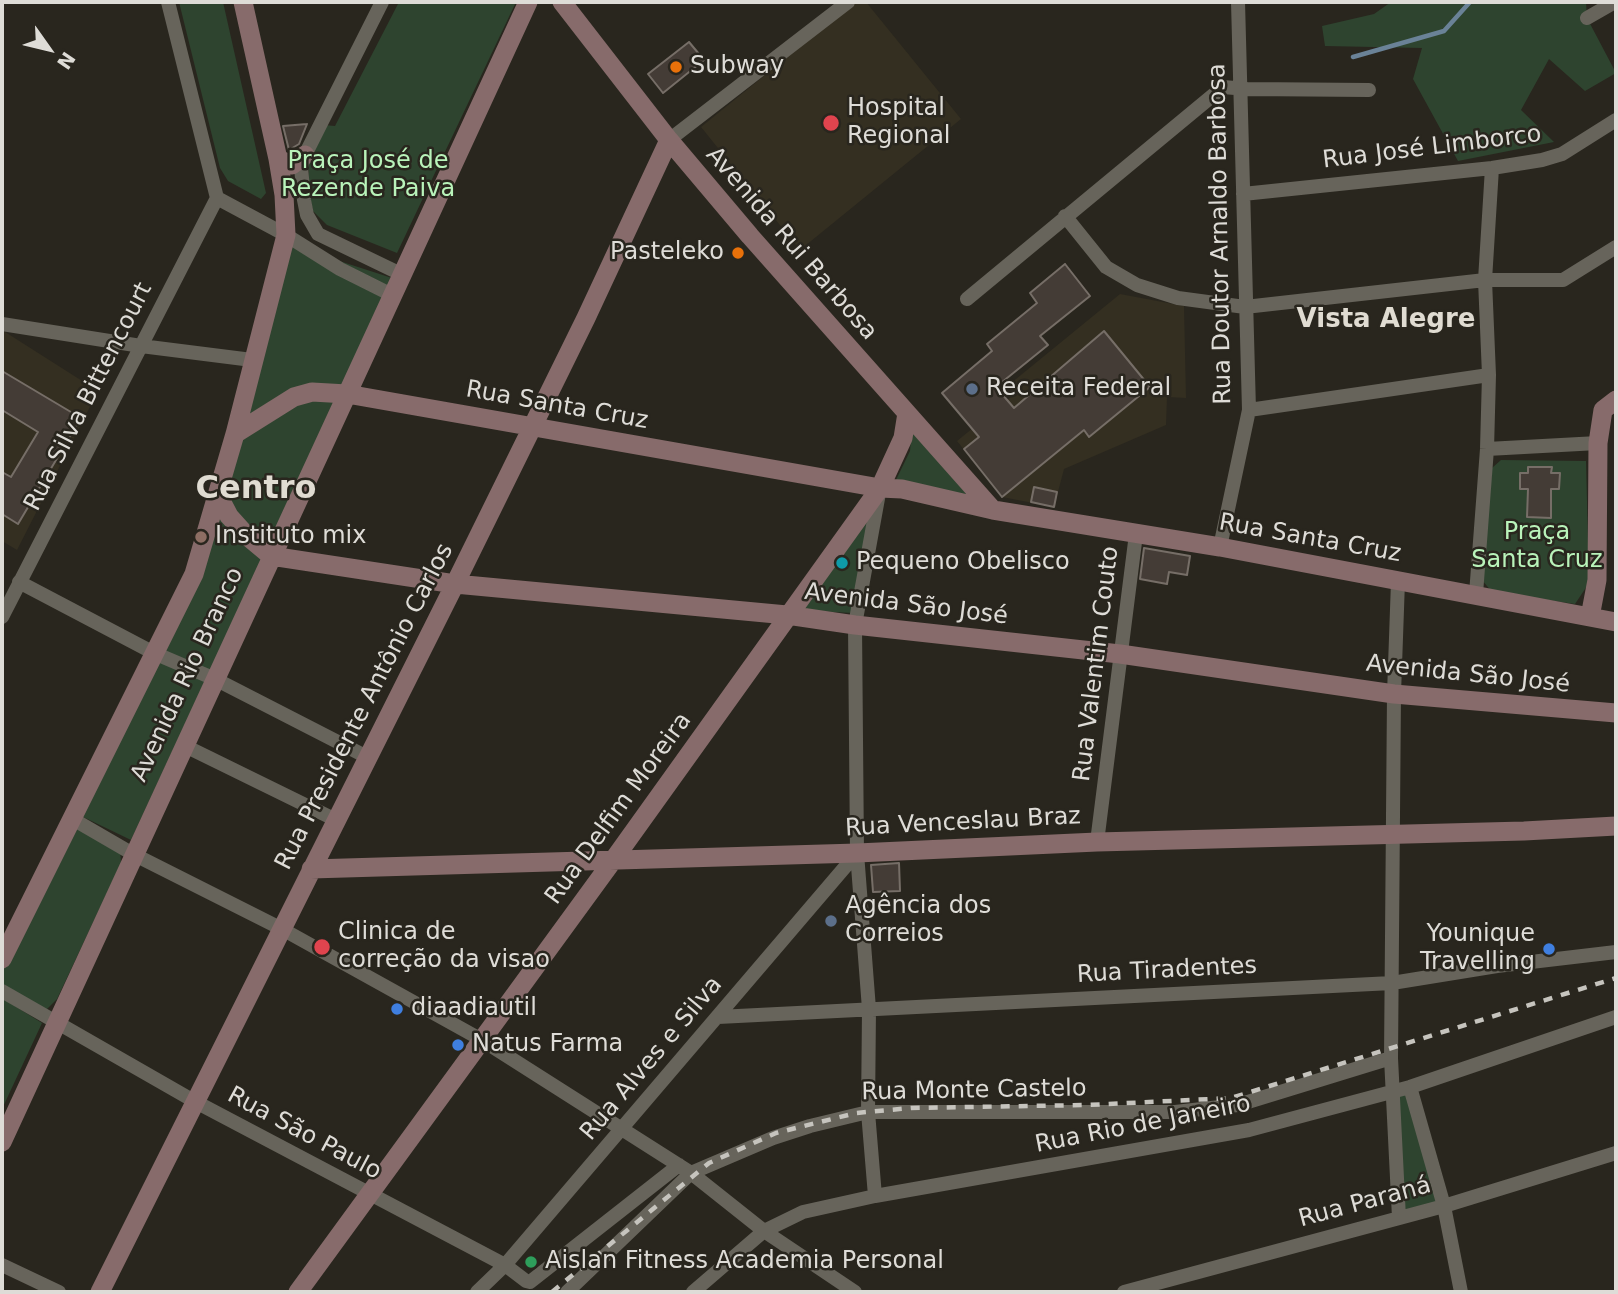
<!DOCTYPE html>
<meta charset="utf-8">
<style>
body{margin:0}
#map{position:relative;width:1618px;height:1294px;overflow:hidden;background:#29261e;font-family:"DejaVu Sans",sans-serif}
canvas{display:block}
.frame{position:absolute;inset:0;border:4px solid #dedcd7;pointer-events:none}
.north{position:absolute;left:14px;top:14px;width:70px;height:70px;-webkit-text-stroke:5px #29261e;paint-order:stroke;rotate:124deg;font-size:19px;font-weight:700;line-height:28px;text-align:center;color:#dedcd7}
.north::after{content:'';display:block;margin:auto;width:24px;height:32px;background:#dedcd7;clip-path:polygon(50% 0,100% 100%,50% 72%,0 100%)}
</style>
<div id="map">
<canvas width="1618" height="1294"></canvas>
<div class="frame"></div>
<div class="north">N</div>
</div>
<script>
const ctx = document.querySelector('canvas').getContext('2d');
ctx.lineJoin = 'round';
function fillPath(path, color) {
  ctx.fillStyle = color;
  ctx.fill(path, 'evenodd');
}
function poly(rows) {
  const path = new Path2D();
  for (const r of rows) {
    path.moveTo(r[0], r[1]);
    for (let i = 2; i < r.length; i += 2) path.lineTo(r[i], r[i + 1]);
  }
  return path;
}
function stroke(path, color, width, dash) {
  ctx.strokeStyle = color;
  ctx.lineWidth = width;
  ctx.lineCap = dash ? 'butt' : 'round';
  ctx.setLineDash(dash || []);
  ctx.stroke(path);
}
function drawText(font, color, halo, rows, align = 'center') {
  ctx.font = font + ' "DejaVu Sans",sans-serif';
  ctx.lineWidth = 5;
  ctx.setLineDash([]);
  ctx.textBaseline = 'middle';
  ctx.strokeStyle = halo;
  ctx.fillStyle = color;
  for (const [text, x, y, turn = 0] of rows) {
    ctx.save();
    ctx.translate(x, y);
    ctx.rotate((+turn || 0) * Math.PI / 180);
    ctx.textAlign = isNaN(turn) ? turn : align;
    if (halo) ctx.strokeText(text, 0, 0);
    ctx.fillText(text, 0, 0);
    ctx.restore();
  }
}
const built = poly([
 [855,2,866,2,961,119,800,250,701,127],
 [1120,294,1184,306,1186,398,1167,397,1166,425,1064,469,1054,507,1002,497,957,441,1012,396,1005,388],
 [2,330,98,391,17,550,2,541]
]);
const green = poly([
 [179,2,223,2,266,193,261,199,228,181,220,168],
 [399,2,516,2,397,253,327,225,313,211,308,190,309,162,324,125,335,126],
 [1391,2,1586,2,1587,18,1616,73,1585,91,1549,59,1521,110,1554,142,1458,161,1413,79,1422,48,1325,46,1322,26,1374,14],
 [290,234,327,257,392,278,269,543,255,536,220,497],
 [912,427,977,500,895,482,910,451],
 [1501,460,1586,461,1589,583,1575,604,1492,592,1482,580,1492,468],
 [876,498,853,613,793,610],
 [215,514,265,552,131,840,77,814],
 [73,824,120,848,121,863,57,999,46,1010,2,984,2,963],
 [2,998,42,1023,2,1109],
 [1408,1091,1438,1204,1403,1212,1396,1095]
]);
const stream = poly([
 [1353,57,1444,31,1470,2]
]);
const building = poly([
 [689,42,704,60,663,93,648,74,689,42],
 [307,124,299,144,289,150,283,126,307,124],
 [1065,264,1090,296,1040,336,1048,345,996,387,1014,408,1104,331,1150,387,1089,437,1084,430,1002,497,964,449,979,437,942,393,992,351,987,344,1037,303,1030,293,1065,264],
 [2,371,81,418,18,524,2,514,2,472,11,477,38,432,2,410,2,371],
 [1528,467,1552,467,1551,473,1560,473,1559,489,1551,489,1551,518,1527,517,1528,489,1520,489,1520,473,1528,473,1528,467],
 [1034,487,1057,492,1054,507,1031,502,1034,487],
 [1144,548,1190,556,1187,575,1169,572,1167,584,1140,579,1144,548],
 [899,863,900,891,873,892,871,865,899,863]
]);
const minor = poly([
 [168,2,217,198,286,235,340,269,394,296],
 [382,2,305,155,301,167,304,200,307,215,318,234,403,275],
 [1587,18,1615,2],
 [669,140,848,2],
 [1243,194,1492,168,1542,160,1562,154,1616,120],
 [1065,216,1106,267,1137,285,1178,298,1245,307,1485,280,1563,280,1616,247],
 [967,299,1223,87,1247,89,1369,90],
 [2,324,141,346,252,360],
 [1249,410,1489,375],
 [1487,449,1598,443],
 [1220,547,1249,410,1238,2],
 [1398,581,1394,694,1391,1058,1399,1218],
 [19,582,154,653,215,679,367,757],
 [1476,594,1487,449,1489,375,1485,280,1492,168],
 [2,617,217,198],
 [183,745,336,820],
 [71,818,133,854,282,929,482,1040,691,1173,764,1231,855,1292],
 [1097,842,1136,534],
 [2,991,194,1101,505,1265,526,1281,530,1282,679,1165],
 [718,1017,1392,983,1497,966,1616,952],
 [1410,1087,1444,1206,1461,1292],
 [875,1196,868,1112,869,1009,857,853,855,625,879,493],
 [2,1265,59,1292],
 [477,1292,505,1265,857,853],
 [567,1292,691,1173,773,1138,810,1126,868,1112,1175,1112,1238,1105,1391,1058],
 [693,1292,764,1231,803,1212,875,1196,1249,1130,1410,1087,1616,1017],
 [1124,1292,1444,1206,1616,1153]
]);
const secondary = poly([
 [562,2,669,140,750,236,993,510],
 [278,159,292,165,305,155],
 [235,434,294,397,312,392,347,394,880,488,902,489,993,510,1220,547,1616,622],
 [218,495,229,516,247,536,271,556,455,584,787,615,855,625,1120,654,1394,694,1616,713],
 [1590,617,1597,580,1598,443,1603,410,1616,400],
 [311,869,857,853,1097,842,1524,831,1616,826],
 [2,959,194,574,235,434,286,235,284,195,278,159,243,2],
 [2,1142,528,2],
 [100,1292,455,584,586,318,669,140],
 [298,1292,614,859,880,488,903,438,907,413]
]);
const rail = poly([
 [552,1292,709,1163,776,1133,856,1113,911,1108,1087,1105,1231,1098,1616,978]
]);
const markers = [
 [676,67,7,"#e8710a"],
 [831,123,9,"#e0444e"],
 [738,253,7,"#e8710a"],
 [972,389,7,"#5c6f8a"],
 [201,537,7,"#8d6e63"],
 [842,563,7,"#0f9aa8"],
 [831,921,7,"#5c6f8a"],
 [322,947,9,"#e0444e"],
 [1549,949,7,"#3f7fe0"],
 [397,1009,7,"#3f7fe0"],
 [458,1045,7,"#3f7fe0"],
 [531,1262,7,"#2e9e5b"]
];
const poiNames = [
 ["Subway",690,67],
 ["Hospital",847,109],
 ["Regional",847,137],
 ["Pasteleko",724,253,"right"],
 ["Receita Federal",986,389],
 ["Instituto mix",215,537],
 ["Pequeno Obelisco",856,563],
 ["Agência dos",845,907],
 ["Correios",845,935],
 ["Clinica de",338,933],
 ["correção da visao",338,961],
 ["Younique",1535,935,"right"],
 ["Travelling",1535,963,"right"],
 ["diaadiautil",411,1009],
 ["Natus Farma",472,1045],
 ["Aislan Fitness Academia Personal",545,1262]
];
const streetNames = [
 ["Rua José Limborco",1432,148,-7],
 ["Rua Doutor Arnaldo Barbosa",1221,234,-91],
 ["Avenida Rui Barbosa",791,244,49],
 ["Rua Silva Bittencourt",89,397,-63],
 ["Rua Santa Cruz",557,406,10],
 ["Rua Santa Cruz",1310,539,10],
 ["Avenida São José",906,605,7],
 ["Rua Valentim Couto",1097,664,-83],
 ["Avenida Rio Branco",188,675,-65],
 ["Avenida São José",1468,675,6],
 ["Rua Presidente Antônio Carlos",365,707,-63],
 ["Rua Delfim Moreira",619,809,-54],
 ["Rua Venceslau Braz",963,823,-3],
 ["Rua Tiradentes",1167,971,-3],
 ["Rua Alves e Silva",652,1059,-50],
 ["Rua Monte Castelo",974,1091,-1],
 ["Rua Rio de Janeiro",1143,1125,-11],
 ["Rua São Paulo",304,1134,28],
 ["Rua Paraná",1365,1203,-15]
];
const parkNames = [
 ["Praça José de",368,162],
 ["Rezende Paiva",368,190],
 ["Praça",1537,533],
 ["Santa Cruz",1537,561]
];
const neighbourhoodNames = [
 ["Vista Alegre",1386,320]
];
const districtNames = [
 ["Centro",256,490]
];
fillPath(built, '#342f21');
fillPath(green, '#2e442f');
stroke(stream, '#6a8297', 4.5);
fillPath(building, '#443c36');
stroke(building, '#766e67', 2);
stroke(minor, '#67645b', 14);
stroke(secondary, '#876b6b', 19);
stroke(rail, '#c6c4be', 4.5, [9, 9]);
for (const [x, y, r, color] of markers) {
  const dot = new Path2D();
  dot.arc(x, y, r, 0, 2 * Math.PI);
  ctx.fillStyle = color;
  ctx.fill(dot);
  stroke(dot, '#29261e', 2.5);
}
drawText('24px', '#dedcd7', '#29261e', poiNames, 'left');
drawText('24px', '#dedcd7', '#29261e', streetNames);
drawText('24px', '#b9f3ba', '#29261e', parkNames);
drawText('bold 26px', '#e0dcd2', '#29261e', neighbourhoodNames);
drawText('bold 32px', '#e0dcd2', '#29261e', districtNames);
</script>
